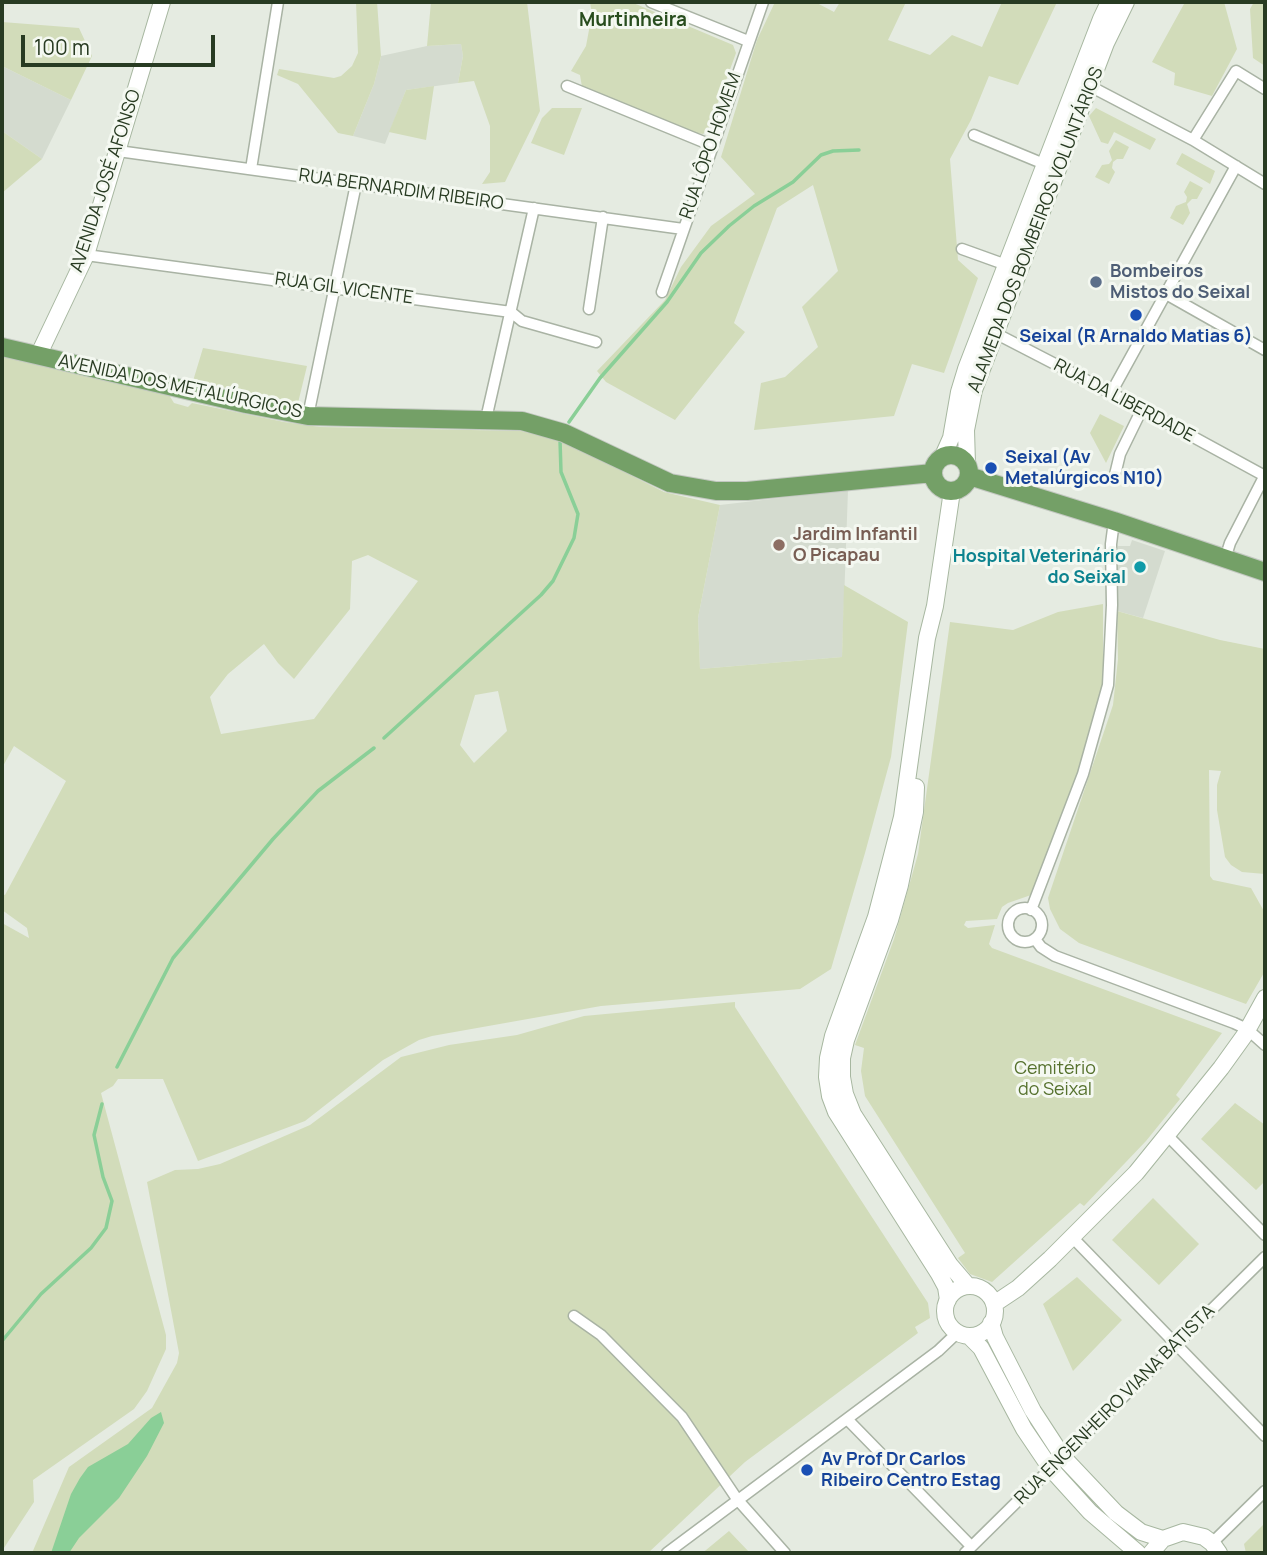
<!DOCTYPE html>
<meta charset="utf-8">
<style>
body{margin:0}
#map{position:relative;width:1267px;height:1555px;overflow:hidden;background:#e5ebe1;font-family:Manrope,sans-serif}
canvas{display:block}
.frame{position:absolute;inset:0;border:4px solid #283b22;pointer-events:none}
.scale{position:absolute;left:21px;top:35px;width:194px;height:32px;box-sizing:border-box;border:4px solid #283b22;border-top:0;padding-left:9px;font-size:21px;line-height:24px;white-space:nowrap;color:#283b22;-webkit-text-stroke:5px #f4f8f1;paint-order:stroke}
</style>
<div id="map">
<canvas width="1267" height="1555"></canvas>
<div class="frame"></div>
<div class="scale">100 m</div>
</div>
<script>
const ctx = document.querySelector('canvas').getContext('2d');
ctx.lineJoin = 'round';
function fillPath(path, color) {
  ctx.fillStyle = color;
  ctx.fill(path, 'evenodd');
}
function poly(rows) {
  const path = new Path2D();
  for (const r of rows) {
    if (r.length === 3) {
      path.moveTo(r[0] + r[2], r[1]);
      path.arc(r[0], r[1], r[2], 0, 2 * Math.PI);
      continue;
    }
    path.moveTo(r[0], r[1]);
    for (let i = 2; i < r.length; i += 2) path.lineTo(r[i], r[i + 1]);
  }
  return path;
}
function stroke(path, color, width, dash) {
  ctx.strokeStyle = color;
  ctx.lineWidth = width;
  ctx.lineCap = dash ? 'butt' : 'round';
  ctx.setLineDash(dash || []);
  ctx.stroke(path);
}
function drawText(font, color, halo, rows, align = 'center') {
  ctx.font = font + ' Manrope,sans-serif';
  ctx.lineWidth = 6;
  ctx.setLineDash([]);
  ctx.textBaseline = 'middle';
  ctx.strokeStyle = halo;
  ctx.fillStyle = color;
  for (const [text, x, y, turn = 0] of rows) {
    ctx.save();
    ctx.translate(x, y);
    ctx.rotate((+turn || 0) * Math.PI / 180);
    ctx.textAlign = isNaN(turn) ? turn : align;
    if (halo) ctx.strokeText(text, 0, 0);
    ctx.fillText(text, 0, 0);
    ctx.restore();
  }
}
const built = poly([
 [461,44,463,56,458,83,406,90,385,144,353,136,374,84,381,56,427,46],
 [2,66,71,100,42,159,2,131],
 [848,490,842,657,700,669,698,618,720,505],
 [1132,540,1165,551,1143,618,1117,611,1118,546,1130,546]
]);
const green = poly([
 [356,2,377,2,381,56,374,84,353,136,338,133,298,84,277,75,279,69,334,78,341,76,352,66,358,53],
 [431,2,527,2,540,111,505,182,482,184,490,172,490,126,474,81,458,83,463,56,461,44,427,46],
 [590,2,631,2,733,45,736,53,708,130,703,134,697,133,582,87,580,75,571,71,586,46,592,14],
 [775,2,815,2,834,12,840,2,906,2,888,40,930,55,952,35,982,47,1002,2,1057,2,1018,85,989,76,971,120,950,159,958,260,978,278,944,373,912,364,894,416,754,430,761,383,785,377,818,347,802,307,838,271,813,185,777,208,734,323,745,332,675,420,606,382,597,371,665,300,681,267,711,226,755,194,721,157,757,40],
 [1182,2,1224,2,1237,49,1212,96,1174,85,1175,73,1152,62,1184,4],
 [1254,2,1265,2,1265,66,1253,58,1250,9],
 [2,22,79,28,92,56,71,100,2,66],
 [434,86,426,140,389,132,406,90],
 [552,108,582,108,564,155,531,143,542,118],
 [1096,108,1156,139,1150,150,1114,132,1108,144,1101,142,1089,116],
 [2,131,42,159,2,193],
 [1116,140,1129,147,1123,159,1117,159,1113,162,1112,168,1115,172,1109,184,1095,177,1102,165,1109,164,1112,160,1109,151],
 [1182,153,1215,171,1210,184,1176,164],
 [1190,181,1203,188,1197,199,1192,199,1187,204,1190,213,1183,225,1170,218,1176,206,1186,202,1187,197,1184,192],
 [203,348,307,366,298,403,193,381],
 [2,355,169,395,174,403,188,407,192,403,284,422,320,427,521,431,552,438,583,451,664,492,720,505,698,618,700,669,842,657,844,585,908,622,891,757,865,853,831,969,800,989,601,1006,432,1036,419,1040,383,1060,305,1121,198,1161,163,1079,118,1079,113,1086,101,1093,166,1335,166,1349,147,1391,134,1409,33,1480,34,1502,2,1551,2,923,29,938,27,928,2,910,2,894,5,895,66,781,14,746,2,768],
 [368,555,418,581,314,719,221,734,210,697,228,674,264,644,278,663,294,679,350,609,352,561],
 [498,691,507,731,474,763,460,745,475,695],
 [1100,414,1124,426,1106,463,1090,433],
 [1103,604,1103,662,1106,668,1102,698,1086,751,1031,895,1008,903,1002,907,997,919,966,921,964,925,968,928,995,925,989,944,992,948,1222,1033,1176,1095,1180,1099,1146,1141,1084,1206,1080,1203,992,1282,970,1274,958,1258,965,1253,865,1096,861,1071,864,1048,855,1045,894,939,918,854,950,622,1013,630,1058,612],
 [1117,611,1220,640,1265,649,1265,874,1242,872,1231,865,1225,857,1217,810,1217,785,1221,771,1209,770,1210,876,1213,880,1251,888,1265,913,1265,971,1246,1004,1079,943,1060,929,1050,909,1048,898,1113,705,1118,659],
 [735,1002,735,1007,928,1303,930,1318,915,1327,918,1333,745,1462,648,1553,32,1553,69,1467,152,1408,177,1363,179,1353,147,1182,175,1170,198,1169,220,1164,310,1125,401,1057,449,1045,517,1035,584,1016],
 [1235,1103,1265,1125,1265,1181,1256,1190,1201,1139],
 [1153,1198,1199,1244,1159,1285,1112,1240],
 [1077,1277,1122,1320,1073,1371,1043,1304],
 [1265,1523,1265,1553,1246,1553,1244,1544],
 [729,1531,750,1553,702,1553,706,1550]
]);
const water = poly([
 [161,1412,164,1423,147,1456,119,1498,79,1538,69,1553,51,1553,71,1494,80,1478,88,1467,128,1444,151,1418]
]);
const stream = poly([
 [569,422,600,378,667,302,701,253,729,226,754,206,793,182,821,155,833,151,859,150],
 [384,738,541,595,553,581,574,538,578,514,561,472,560,440],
 [117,1067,173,958,273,839,318,791,374,748],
 [2,1341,41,1294,91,1248,106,1228,112,1201,103,1177,94,1135,102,1104]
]);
const street = poly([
 [651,2,748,41],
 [1084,83,1193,140,1265,184],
 [567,86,711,145],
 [974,135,1049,166],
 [1193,140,1236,71,1265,89],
 [118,151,683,229],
 [251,169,278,2],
 [962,249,1012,267],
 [86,255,511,312,522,321,596,342],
 [662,292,763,2],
 [1166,294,1265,350],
 [589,309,603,217],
 [991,331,1142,409,1265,476],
 [1111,393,1236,166],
 [308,416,356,184],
 [486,419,534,208],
 [1114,479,1120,454,1142,409],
 [1225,559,1230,543,1265,475],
 [1025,925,17],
 [1031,910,1083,774,1108,685,1112,605,1111,544,1114,521],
 [1035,939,1041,947,1055,956,1234,1023,1247,1029,1265,1045],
 [1168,1136,1265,1235],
 [1073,1238,1265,1436],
 [574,1316,601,1335,682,1417,737,1499,785,1553],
 [847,1419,971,1546],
 [1212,1543,1265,1491],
 [667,1553,938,1351,958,1332],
 [965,1553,1265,1257]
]);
const secondary = poly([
 [38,356,86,255,162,2],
 [943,456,951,438,959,392,966,369,1101,19,1109,2],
 [967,464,966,430,974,390,1106,43,1126,2],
 [916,787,915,812,900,885,890,920,846,1040,842,1058,842,1077,845,1094,853,1114,950,1265,968,1286],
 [970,1311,25],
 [948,1300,946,1287,939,1274,836,1112,830,1096,827,1077,828,1058,833,1036,876,917,902,817,927,638,935,606,952,491],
 [994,1304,1018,1288,1050,1259,1136,1173,1221,1068,1244,1036,1265,998],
 [991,1323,995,1337,1033,1411,1063,1457,1116,1513,1141,1532,1163,1539],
 [969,1336,981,1348,1024,1429,1051,1469,1090,1512,1138,1553],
 [1151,1553,1163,1539,1183,1532,1204,1537,1212,1543,1219,1553]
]);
const primary = poly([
 [2,347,246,404,308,416,522,421,564,433,670,483,716,491,747,491,933,473],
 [951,473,18],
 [969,476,1114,521,1265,572]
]);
const markers = [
 [1096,282,7,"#5c6f8a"],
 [1136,315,7,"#1a4fb4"],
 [991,468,7,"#1a4fb4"],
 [779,545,7,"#8d6e63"],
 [1140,567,7,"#0f9aa8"],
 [807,1470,7,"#1a4fb4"]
];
const streetNames = [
 ["RUA LÔPO HOMEM",711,146,-71],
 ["AVENIDA JOSÉ AFONSO",106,181,-72],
 ["RUA BERNARDIM RIBEIRO",401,190,8],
 ["ALAMEDA DOS BOMBEIROS VOLUNTÁRIOS",1036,230,-69],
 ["RUA GIL VICENTE",344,289,8],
 ["AVENIDA DOS METALÚRGICOS",180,387,12],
 ["RUA DA LIBERDADE",1124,401,28],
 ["RUA ENGENHEIRO VIANA BATISTA",1115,1405,-45]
];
const serviceNames = [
 ["Bombeiros",1110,272],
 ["Mistos do Seixal",1110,293]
];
const transitNames = [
 ["Seixal (R Arnaldo Matias 6)",1136,337,"center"],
 ["Seixal (Av",1005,458],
 ["Metalúrgicos N10)",1005,479],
 ["Av Prof Dr Carlos",821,1460],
 ["Ribeiro Centro Estag",821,1481]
];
const educationNames = [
 ["Jardim Infantil",793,535],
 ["O Picapau",793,556]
];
const cultureNames = [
 ["Hospital Veterinário",1126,557],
 ["do Seixal",1126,578]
];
const parkNames = [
 ["Cemitério",1055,1069],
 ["do Seixal",1055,1090]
];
const neighbourhoodNames = [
 ["Murtinheira",633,21]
];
fillPath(built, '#d4dbcf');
fillPath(green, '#d2dcba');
fillPath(water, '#8acf97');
stroke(stream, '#8acf97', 3.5);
stroke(street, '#a9b3a4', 13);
stroke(secondary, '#a7b7a0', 18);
stroke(primary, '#c3c8c1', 20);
stroke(street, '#fff', 10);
stroke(secondary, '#fff', 16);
stroke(primary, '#74a067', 18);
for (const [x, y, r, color] of markers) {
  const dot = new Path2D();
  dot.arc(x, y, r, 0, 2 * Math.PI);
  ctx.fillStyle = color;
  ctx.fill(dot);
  stroke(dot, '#f4f8f1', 2.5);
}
drawText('18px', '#283b22', '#f4f8f1', streetNames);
drawText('bold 18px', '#4e5e75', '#f4f8f1', serviceNames, 'left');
drawText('bold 18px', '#164399', '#f4f8f1', transitNames, 'left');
drawText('bold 18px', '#785e54', '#f4f8f1', educationNames, 'left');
drawText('bold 18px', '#0d838f', '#f4f8f1', cultureNames, 'right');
drawText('18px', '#55712d', '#f4f8f1', parkNames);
drawText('bold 19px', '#284d1e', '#f4f8f1', neighbourhoodNames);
</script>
